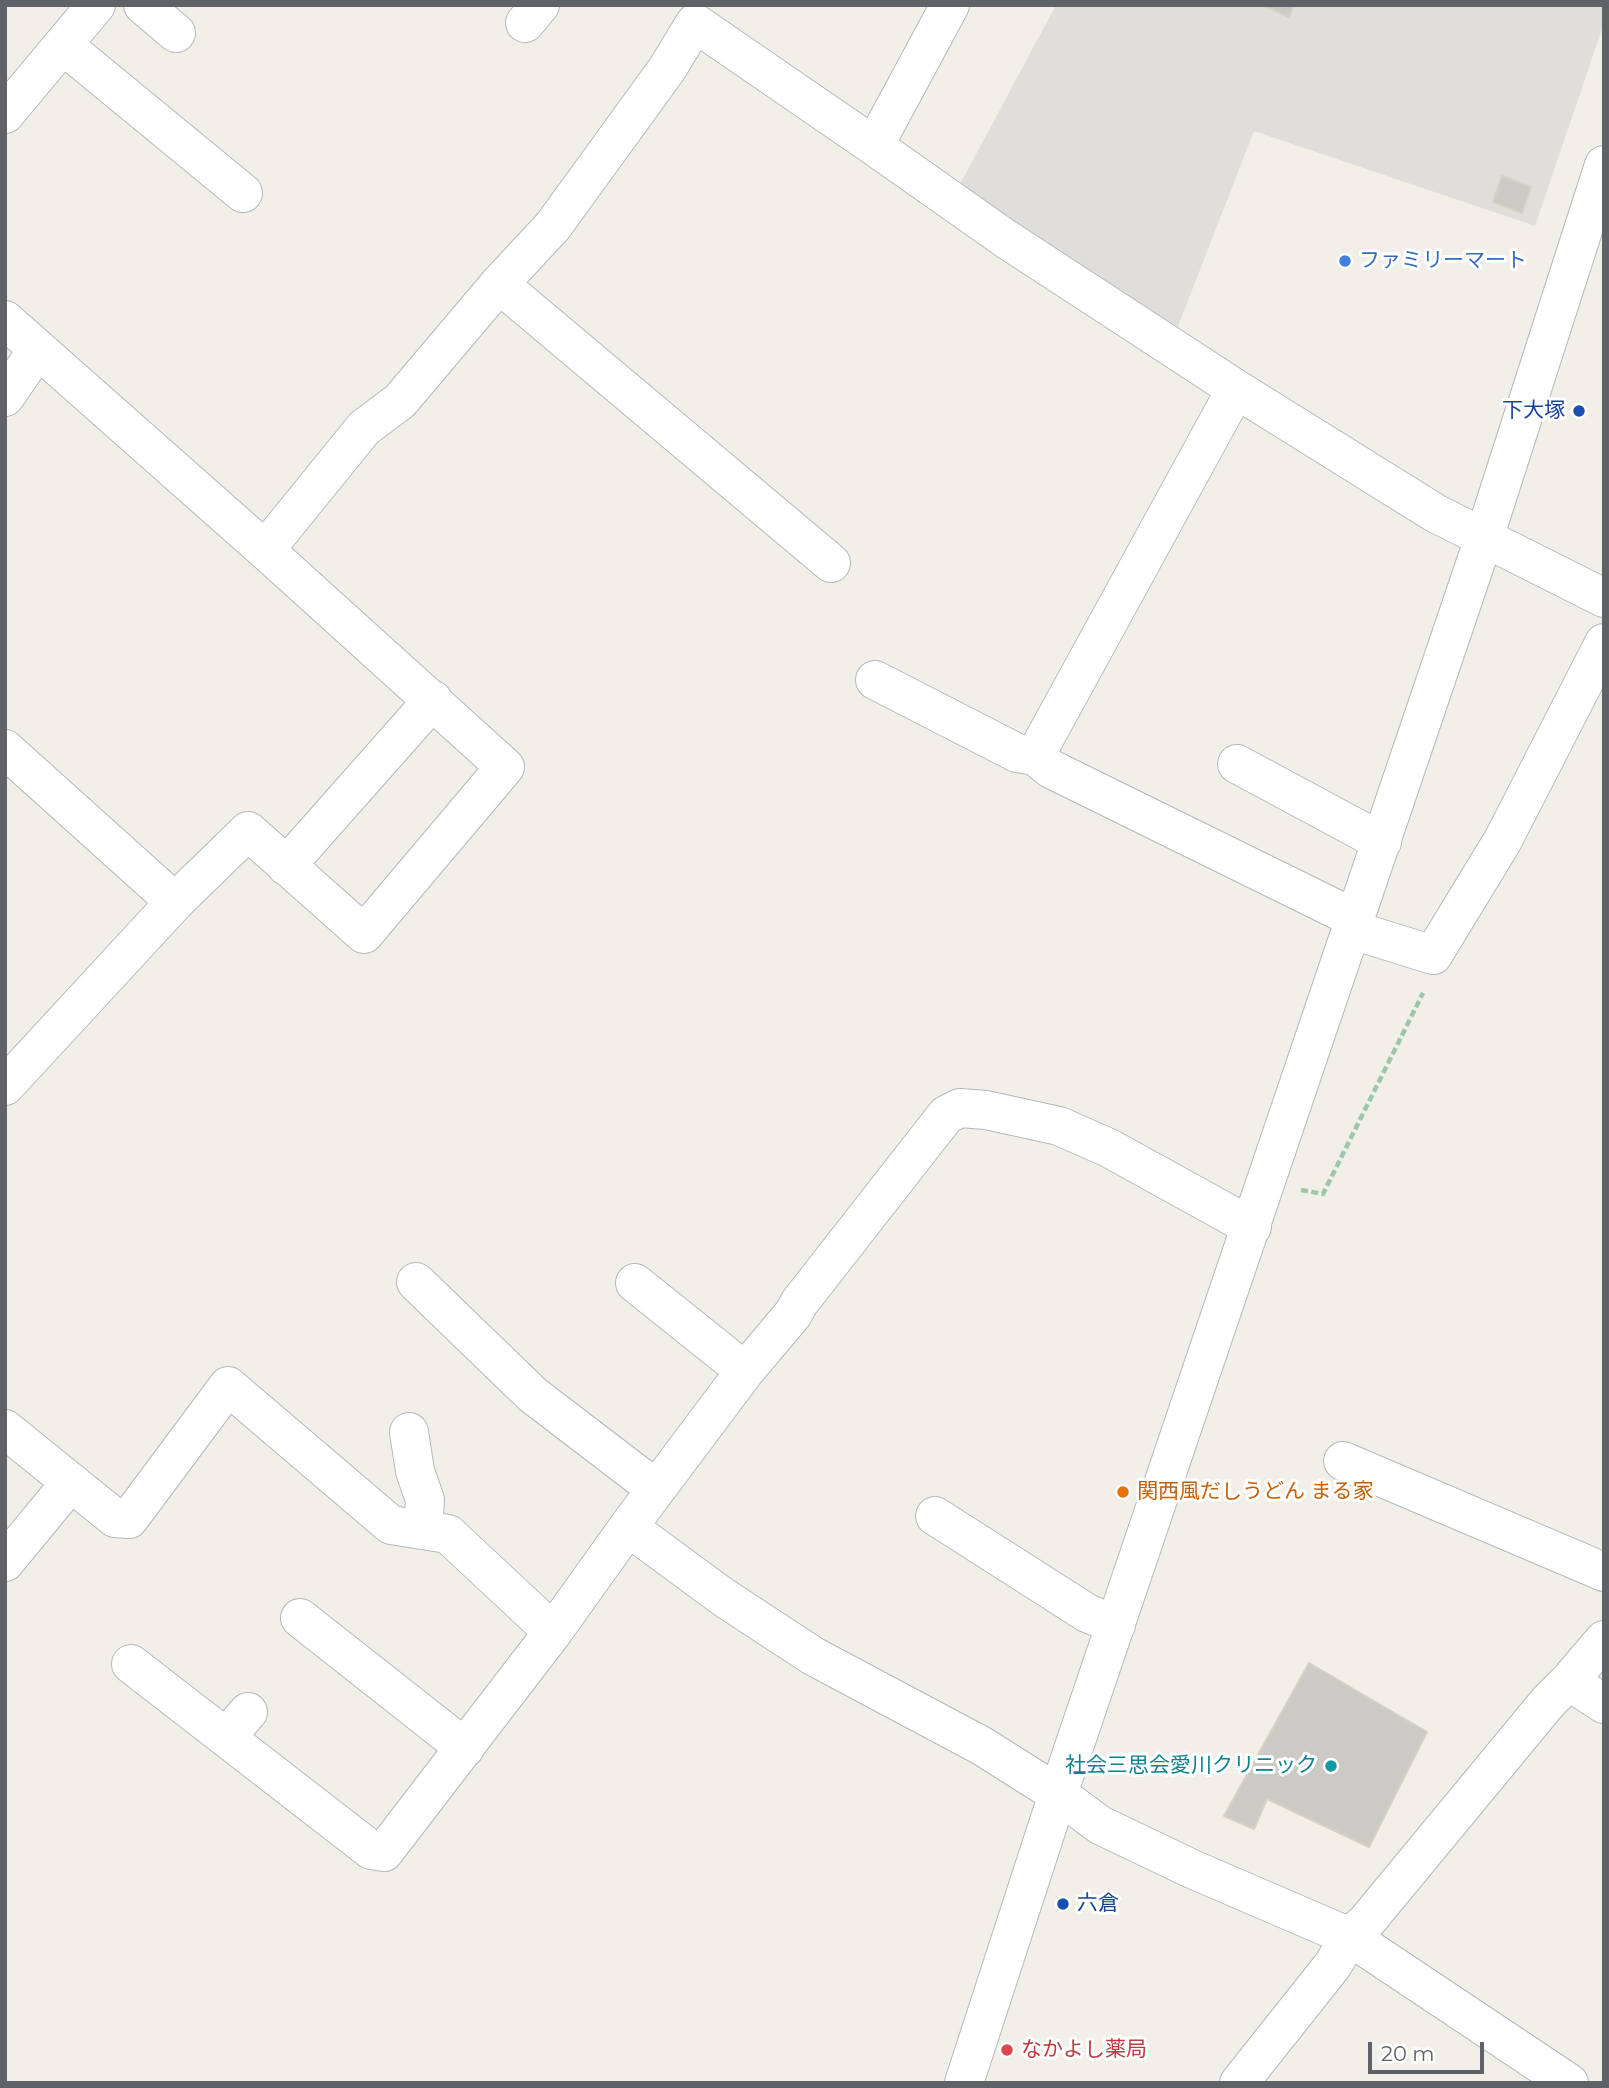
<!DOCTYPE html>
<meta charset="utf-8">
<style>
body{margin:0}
#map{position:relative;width:1609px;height:2088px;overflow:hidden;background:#f1efe8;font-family:Montserrat,sans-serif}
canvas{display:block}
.frame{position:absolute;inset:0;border:7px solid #5f6368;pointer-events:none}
.scale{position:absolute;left:1368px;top:2042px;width:116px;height:32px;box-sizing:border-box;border:4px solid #5f6368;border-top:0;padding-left:9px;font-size:21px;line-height:24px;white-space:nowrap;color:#5f6368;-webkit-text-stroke:5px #fff;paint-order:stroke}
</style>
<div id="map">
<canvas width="1609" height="2088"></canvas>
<div class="frame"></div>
<div class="scale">20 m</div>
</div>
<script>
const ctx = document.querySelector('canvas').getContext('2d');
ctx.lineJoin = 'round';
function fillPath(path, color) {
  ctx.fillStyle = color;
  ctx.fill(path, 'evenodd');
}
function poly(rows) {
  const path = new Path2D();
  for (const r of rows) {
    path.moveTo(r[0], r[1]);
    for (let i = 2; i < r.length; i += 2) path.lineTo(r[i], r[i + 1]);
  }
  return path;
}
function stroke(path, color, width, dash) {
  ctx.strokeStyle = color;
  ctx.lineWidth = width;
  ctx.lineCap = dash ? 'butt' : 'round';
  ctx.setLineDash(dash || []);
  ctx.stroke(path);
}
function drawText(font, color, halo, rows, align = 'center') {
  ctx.font = font + ' Montserrat,"Noto Sans JP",sans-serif';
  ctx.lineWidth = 6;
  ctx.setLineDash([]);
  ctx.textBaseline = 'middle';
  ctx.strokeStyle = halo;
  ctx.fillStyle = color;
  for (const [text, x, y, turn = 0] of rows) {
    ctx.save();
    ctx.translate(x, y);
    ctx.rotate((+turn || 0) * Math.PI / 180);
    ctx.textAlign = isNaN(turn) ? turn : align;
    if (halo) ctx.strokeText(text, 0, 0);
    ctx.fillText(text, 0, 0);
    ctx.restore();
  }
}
const industrial = poly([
 [1056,5,1604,5,1604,23,1535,226,1254,131,1175,334,958,188]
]);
const building = poly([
 [1262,5,1294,5,1289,17,1262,5],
 [1502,176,1531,187,1522,213,1493,202,1502,176],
 [1309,1663,1427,1732,1369,1847,1267,1799,1254,1829,1224,1816,1309,1663]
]);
const path = poly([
 [1301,1190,1323,1194,1423,993]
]);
const minor = poly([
 [143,5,176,33],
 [525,23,540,5],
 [63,45,243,193],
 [5,114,96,5],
 [874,146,950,5],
 [499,284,831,563],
 [5,320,265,550,364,428,400,401,499,284,553,226,667,69,695,23,874,146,1006,239,1236,389,1435,513,1604,598],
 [1236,389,1035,756,1051,769,1356,919],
 [5,397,38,349],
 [875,680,1017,753,1035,756],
 [5,749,175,902],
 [1237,764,1382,842],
 [286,866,433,700],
 [1353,930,1433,955,1503,840,1604,643],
 [5,1086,175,902,248,831,364,934,505,767,265,550],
 [416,1282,533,1395,656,1489],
 [635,1283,745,1371],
 [5,1429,115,1518,129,1519,228,1386,391,1525,448,1534,553,1632],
 [409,1432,415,1471,425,1500,423,1530],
 [1343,1461,1604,1572],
 [935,1516,1087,1613,1116,1625],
 [628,1527,745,1371,793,1314,799,1303,946,1115,960,1108,986,1110,1059,1126,1109,1148,1252,1227],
 [5,1562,71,1482],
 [300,1618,465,1748],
 [131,1664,371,1850,384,1852,553,1632,628,1527,723,1597,813,1656,982,1746,1058,1794,1100,1825,1192,1869,1350,1937,1569,2083],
 [1569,1681,1604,1704],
 [226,1737,248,1712],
 [964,2083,1058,1794,1484,538,1604,165],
 [1239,2083,1332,1966,1350,1937,1367,1921,1548,1702,1569,1681,1604,1640]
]);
const markers = [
 [1345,261,7,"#3f7fe0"],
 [1579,411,7,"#1a4fb4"],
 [1123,1492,7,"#e8710a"],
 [1331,1766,7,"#0f9aa8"],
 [1063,1904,7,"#1a4fb4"],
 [1007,2050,7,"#e0444e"]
];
const shopNames = [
 ["ファミリーマート",1359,261]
];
const transitNames = [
 ["下大塚",1565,411],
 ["六倉",1077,1904,"left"]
];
const foodNames = [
 ["関西風だしうどん まる家",1137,1492]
];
const cultureNames = [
 ["社会三思会愛川クリニック",1317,1766]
];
const healthNames = [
 ["なかよし薬局",1021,2050]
];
fillPath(industrial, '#e0deda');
fillPath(building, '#cccac5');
stroke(building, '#d6d1c6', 2);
stroke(minor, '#b5b8bc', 40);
stroke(path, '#9cc7a9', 4.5, [7, 3.5]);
stroke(minor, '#fff', 38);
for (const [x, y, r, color] of markers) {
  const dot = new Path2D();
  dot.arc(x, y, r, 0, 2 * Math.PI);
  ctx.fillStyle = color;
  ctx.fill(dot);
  stroke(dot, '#fff', 2.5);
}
drawText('21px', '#366cbe', '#fff', shopNames, 'left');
drawText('21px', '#164399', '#fff', transitNames, 'right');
drawText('21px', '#c56008', '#fff', foodNames, 'left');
drawText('21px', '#0d838f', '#fff', cultureNames, 'right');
drawText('21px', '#be3a42', '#fff', healthNames, 'left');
</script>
